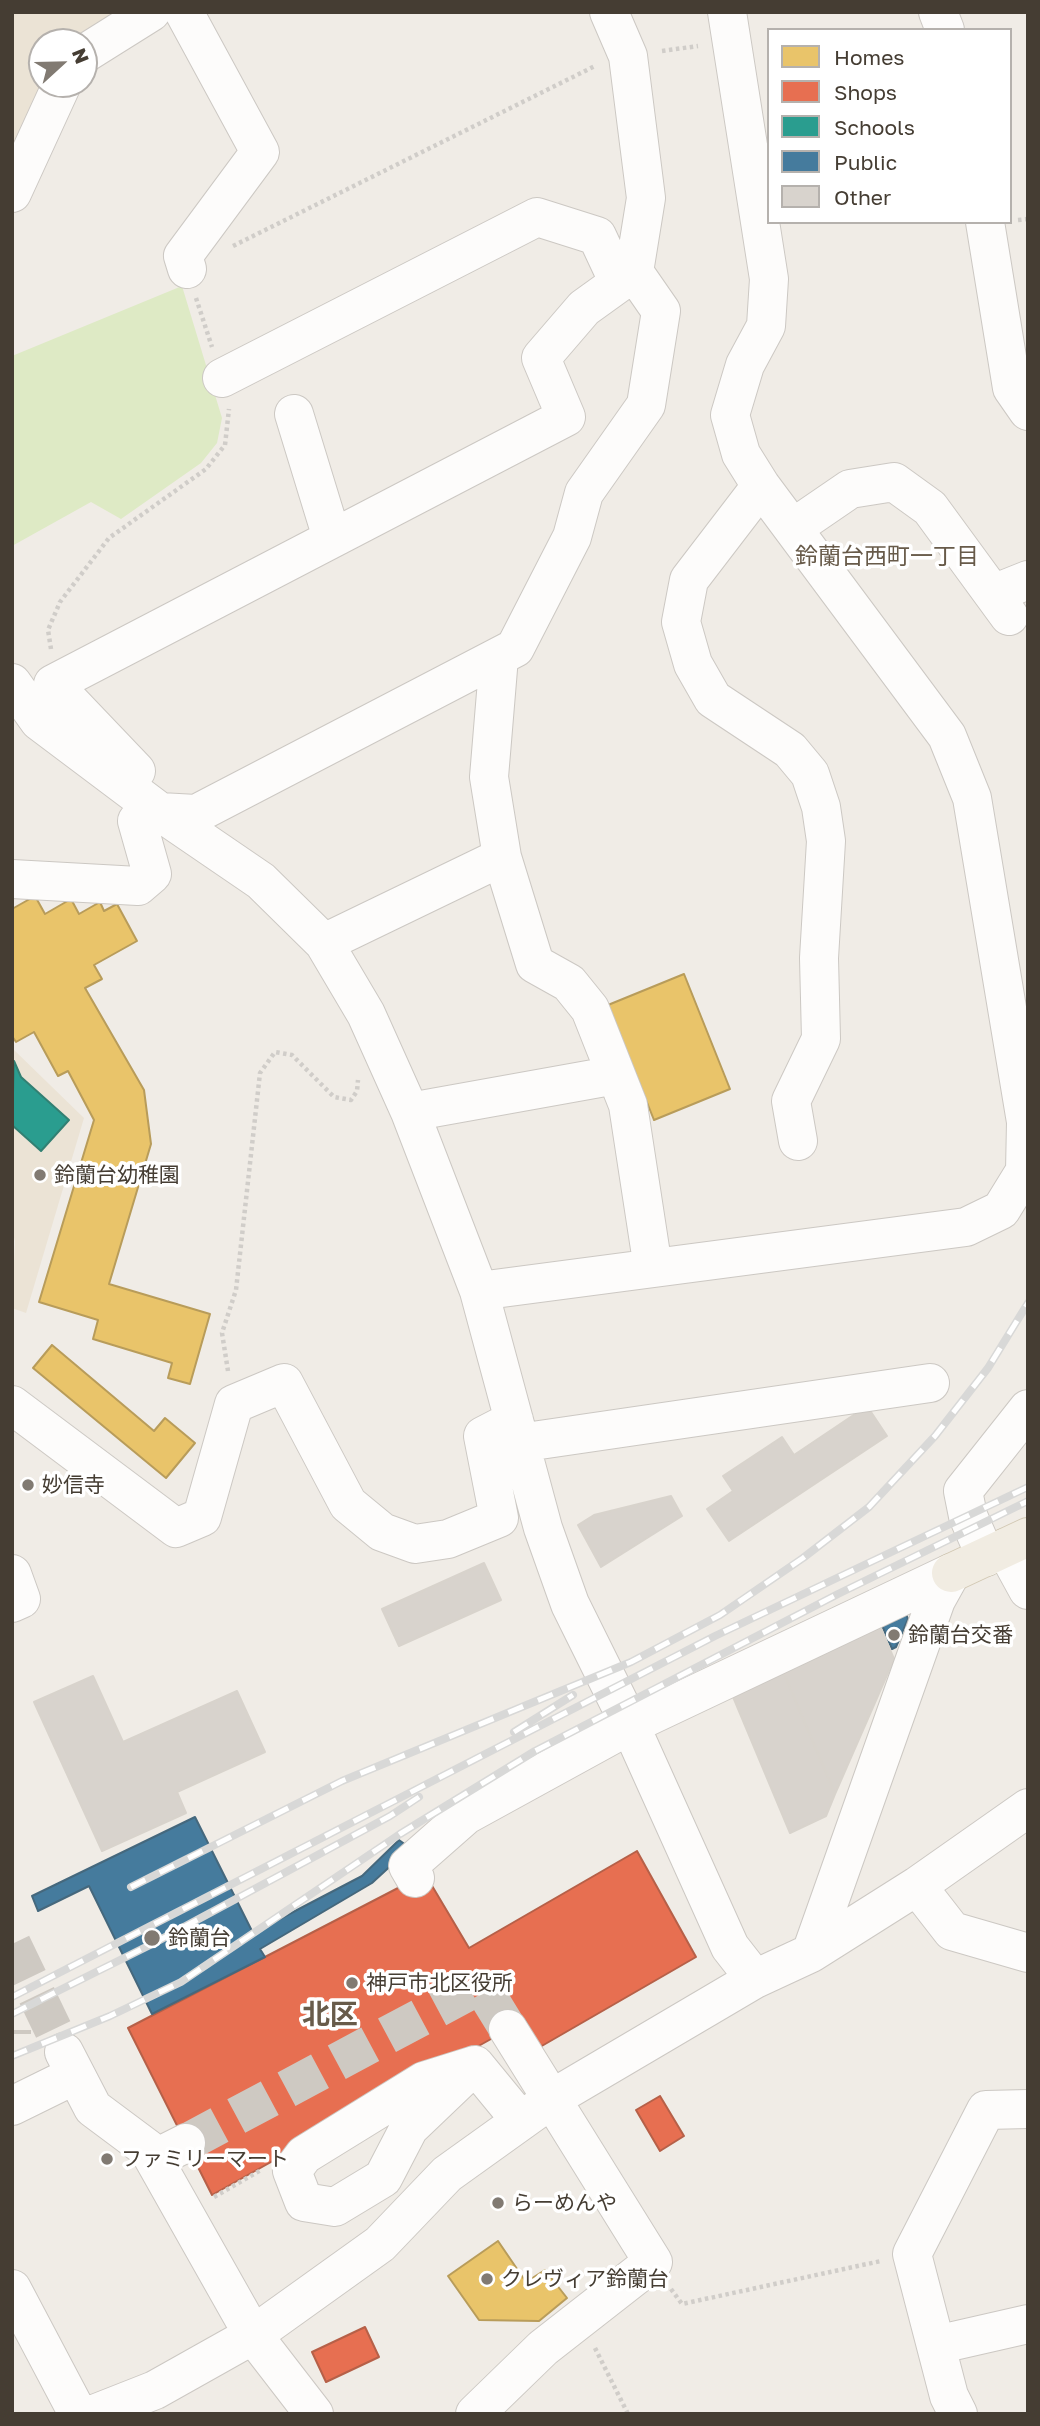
<!DOCTYPE html>
<meta charset="utf-8">
<style>
body{margin:0}
#map{position:relative;width:1040px;height:2426px;overflow:hidden;background:#f0ece6;font-family:"Golos Text",sans-serif}
canvas{display:block}
.frame{position:absolute;inset:0;border:14px solid #453d33;pointer-events:none}
.legend{position:absolute;left:767px;top:28px;width:245px;height:196px;box-sizing:border-box;background:#fff;border:2px solid #b5b1ad;margin:0;padding:9px 12px;list-style:none;font-size:21px;color:#453d33}
.legend li{display:flex;align-items:center;gap:14px;height:35px}
.legend b{width:35px;border:2px solid #b5b1ad}
.north{position:absolute;left:28px;top:28px;width:70px;height:70px;box-sizing:border-box;background:#fff;border:2px solid #b5b1ad;border-radius:50%;rotate:68deg;font-size:19px;font-weight:700;line-height:28px;text-align:center;color:#453d33}
.north::after{content:'';display:block;margin:auto;width:24px;height:32px;background:#817a72;clip-path:polygon(50% 0,100% 100%,50% 72%,0 100%)}
</style>
<div id="map">
<canvas width="1040" height="2426"></canvas>
<div class="frame"></div>
<ul class="legend">
<li><b style="height:19px;background:#e9c46a"></b>Homes</li>
<li><b style="height:19px;background:#e76f51"></b>Shops</li>
<li><b style="height:19px;background:#2a9d8f"></b>Schools</li>
<li><b style="height:19px;background:#457b9d"></b>Public</li>
<li><b style="height:19px;background:#d8d3cd"></b>Other</li>
</ul>
<div class="north">N</div>
</div>
<script>
const ctx = document.querySelector('canvas').getContext('2d');
ctx.lineJoin = 'round';
function fillPath(path, color) {
  ctx.fillStyle = color;
  ctx.fill(path, 'evenodd');
}
function poly(rows) {
  const path = new Path2D();
  for (const r of rows) {
    path.moveTo(r[0], r[1]);
    for (let i = 2; i < r.length; i += 2) path.lineTo(r[i], r[i + 1]);
  }
  return path;
}
function stroke(path, color, width, dash) {
  ctx.strokeStyle = color;
  ctx.lineWidth = width;
  ctx.lineCap = dash ? 'butt' : 'round';
  ctx.setLineDash(dash || []);
  ctx.stroke(path);
}
function drawText(font, color, halo, rows, align = 'center') {
  ctx.font = font + ' "Golos Text","Noto Sans JP",sans-serif';
  ctx.lineWidth = 7;
  ctx.setLineDash([]);
  ctx.textBaseline = 'middle';
  ctx.strokeStyle = halo;
  ctx.fillStyle = color;
  for (const [text, x, y, turn = 0] of rows) {
    ctx.save();
    ctx.translate(x, y);
    ctx.rotate((+turn || 0) * Math.PI / 180);
    ctx.textAlign = isNaN(turn) ? turn : align;
    if (halo) ctx.strokeText(text, 0, 0);
    ctx.fillText(text, 0, 0);
    ctx.restore();
  }
}
const education = poly([
 [12,12,152,12,84,42,42,42,42,84,12,193],
 [12,1048,84,1118,26,1313,12,1308,15,1241,12,1231]
]);
const green = poly([
 [182,286,222,418,217,443,201,463,121,519,91,502,12,546,12,356]
]);
const homes = poly([
 [35,896,45,914,71,899,79,914,100,902,104,911,117,904,137,941,94,965,102,979,85,988,144,1090,151,1144,109,1284,210,1314,190,1384,168,1378,172,1363,93,1339,98,1320,39,1302,94,1120,68,1071,58,1076,34,1032,16,1042,12,1036,12,909,35,896],
 [684,974,730,1089,654,1120,608,1005,684,974],
 [52,1345,154,1431,165,1418,195,1443,166,1478,33,1368,52,1345],
 [498,2241,526,2282,545,2270,567,2298,539,2321,479,2320,448,2276,498,2241]
]);
const shops = poly([
 [637,1851,696,1957,540,2047,525,2020,212,2195,128,2028,425,1874,469,1948,637,1851],
 [660,2096,684,2136,660,2151,636,2110,660,2096],
 [365,2327,379,2357,326,2382,312,2352,365,2327]
]);
const schools = poly([
 [14,1061,21,1077,69,1120,41,1151,12,1125,14,1061]
]);
const public = poly([
 [905,1612,908,1619,896,1647,892,1649,881,1623,905,1612],
 [195,1817,253,1933,362,1876,399,1840,410,1848,372,1883,260,1949,265,1957,152,2014,89,1886,38,1911,32,1896,195,1817]
]);
const building = poly([
 [867,1406,887,1436,729,1541,707,1509,733,1491,723,1476,782,1437,794,1455,867,1406],
 [671,1496,682,1516,601,1567,578,1525,594,1515,671,1496],
 [484,1563,501,1600,399,1646,382,1609,484,1563],
 [879,1624,894,1659,835,1794,782,1669,879,1624],
 [782,1669,835,1794,826,1816,790,1833,731,1692,782,1669],
 [93,1676,123,1742,237,1691,265,1752,177,1792,186,1813,102,1851,34,1702,93,1676]
]);
const minorTunnel = poly([
 [12,1944,64,2052],
 [12,2030,12,2034],
 [186,2143,481,1985,508,2029]
]);
const path = poly([
 [662,51,698,46],
 [1018,220,1028,219],
 [233,246,595,66],
 [196,298,212,347],
 [51,649,48,630,60,602,109,538,206,469,225,445,229,409],
 [228,1371,222,1333,236,1290,260,1073,275,1052,292,1055,334,1097,351,1100,357,1091,358,1080],
 [214,2197,261,2170],
 [671,2289,682,2304,881,2261],
 [595,2348,628,2414]
]);
const minor = poly([
 [184,12,260,152,183,256,187,269],
 [938,12,945,30],
 [84,54,151,12],
 [12,193,62,84],
 [985,222,1012,388,1028,411],
 [222,378,537,217,597,236,619,283],
 [294,414,332,538],
 [761,486,689,580,681,622,693,664,713,699,790,750,810,774,821,807,826,841,819,958,821,1039,791,1101,798,1141],
 [793,528,850,489,894,482,930,508,1009,616],
 [993,594,1028,580],
 [499,657,489,777,502,857,535,964,569,983,590,1009,628,1105,653,1268],
 [12,683,39,721,160,812,261,881,324,943,366,1014,410,1112,479,1291,543,1528,570,1604,630,1725,730,1947,755,1979],
 [136,771,53,684,566,417,541,358,584,308,634,272],
 [12,879,138,886,152,874,137,821,160,812,196,814,515,648,572,537,584,493,646,405,661,311,634,272,646,198,628,56,609,12],
 [324,943,502,857],
 [410,1112,616,1075],
 [479,1291,966,1227,1001,1210,1025,1171,1026,1122,972,798,947,736,761,486,741,454,730,415,745,365,766,326,769,279,727,12],
 [12,1405,176,1528,202,1517,234,1404,284,1383,348,1504,382,1532,415,1544,448,1539,499,1518,483,1436,514,1420],
 [519,1443,930,1383],
 [1005,1548,1028,1590],
 [986,1557,968,1516,963,1491,1028,1409],
 [12,1574,21,1599,12,1603],
 [415,1878,408,1866,466,1815,630,1725,951,1573],
 [917,1886,952,1931,1028,1953],
 [811,1953,917,1886,1028,1808],
 [64,2052,93,2108,148,2149,253,2335,314,2414],
 [475,2065,424,2081,304,2155,292,2171,304,2202,335,2207,383,2178,409,2128,475,2065,521,2121],
 [12,2106,75,2075],
 [154,2159,186,2143],
 [12,2289,78,2414],
 [936,2345,1028,2324],
 [94,2414,155,2390,253,2335,380,2244,447,2174,553,2098,755,1979,811,1953,936,1600,951,1573],
 [475,2414,543,2348,653,2262,508,2029],
 [958,2414,949,2396,912,2254,986,2110,1028,2109]
]);
const major = poly([
 [951,1573,1028,1537]
]);
const rail = poly([
 [514,1732,573,1695],
 [131,1887,342,1781,631,1662,720,1615,803,1558,869,1507,935,1436,988,1368,1028,1303],
 [12,1997,715,1636,1028,1487],
 [12,2014,156,1942,390,1816,419,1797],
 [12,2056,110,2016,181,1982,400,1834,535,1751,838,1594,1028,1501]
]);
const markers = [
 [40,1175,7,"#817a72"],
 [28,1485,7,"#817a72"],
 [894,1635,7,"#817a72"],
 [152,1938,9,"#817a72"],
 [352,1983,7,"#817a72"],
 [107,2159,7,"#817a72"],
 [498,2203,7,"#817a72"],
 [487,2279,7,"#817a72"]
];
const poiNames = [
 ["鈴蘭台幼稚園",54,1175],
 ["妙信寺",42,1485],
 ["鈴蘭台交番",908,1635],
 ["鈴蘭台",168,1938],
 ["神戸市北区役所",366,1983],
 ["ファミリーマート",121,2159],
 ["らーめんや",512,2203],
 ["クレヴィア鈴蘭台",501,2279]
];
const neighbourhoodNames = [
 ["鈴蘭台西町一丁目",887,557]
];
const districtNames = [
 ["北区",330,2015]
];
fillPath(education, '#ebe3d5');
fillPath(green, '#deeac5');
fillPath(homes, '#e9c46a');
stroke(homes, '#b89c5a', 2);
fillPath(shops, '#e76f51');
stroke(shops, '#b66048', 2);
fillPath(schools, '#2a9d8f');
stroke(schools, '#328073', 2);
fillPath(public, '#457b9d');
stroke(public, '#45687d', 2);
fillPath(building, '#d8d3cd');
stroke(building, '#d8d3cc', 2);
stroke(minorTunnel, '#cec9c2', 38, [38, 19]);
stroke(minor, '#ccc8c3', 40);
stroke(major, '#d2c8b3', 40);
stroke(path, '#d0cdc9', 4.5, [3.5, 3.5]);
stroke(minor, '#fdfcfb', 38);
stroke(major, '#f1ece2', 38);
stroke(rail, '#d8d8d7', 8);
stroke(rail, '#fff', 5, [16]);
for (const [x, y, r, color] of markers) {
  const dot = new Path2D();
  dot.arc(x, y, r, 0, 2 * Math.PI);
  ctx.fillStyle = color;
  ctx.fill(dot);
  stroke(dot, '#fff', 2.5);
}
drawText('21px', '#453d33', '#fff', poiNames, 'left');
drawText('23px', '#685b4a', '#fff', neighbourhoodNames);
drawText('bold 28px', '#685b4a', '#fff', districtNames);
</script>
